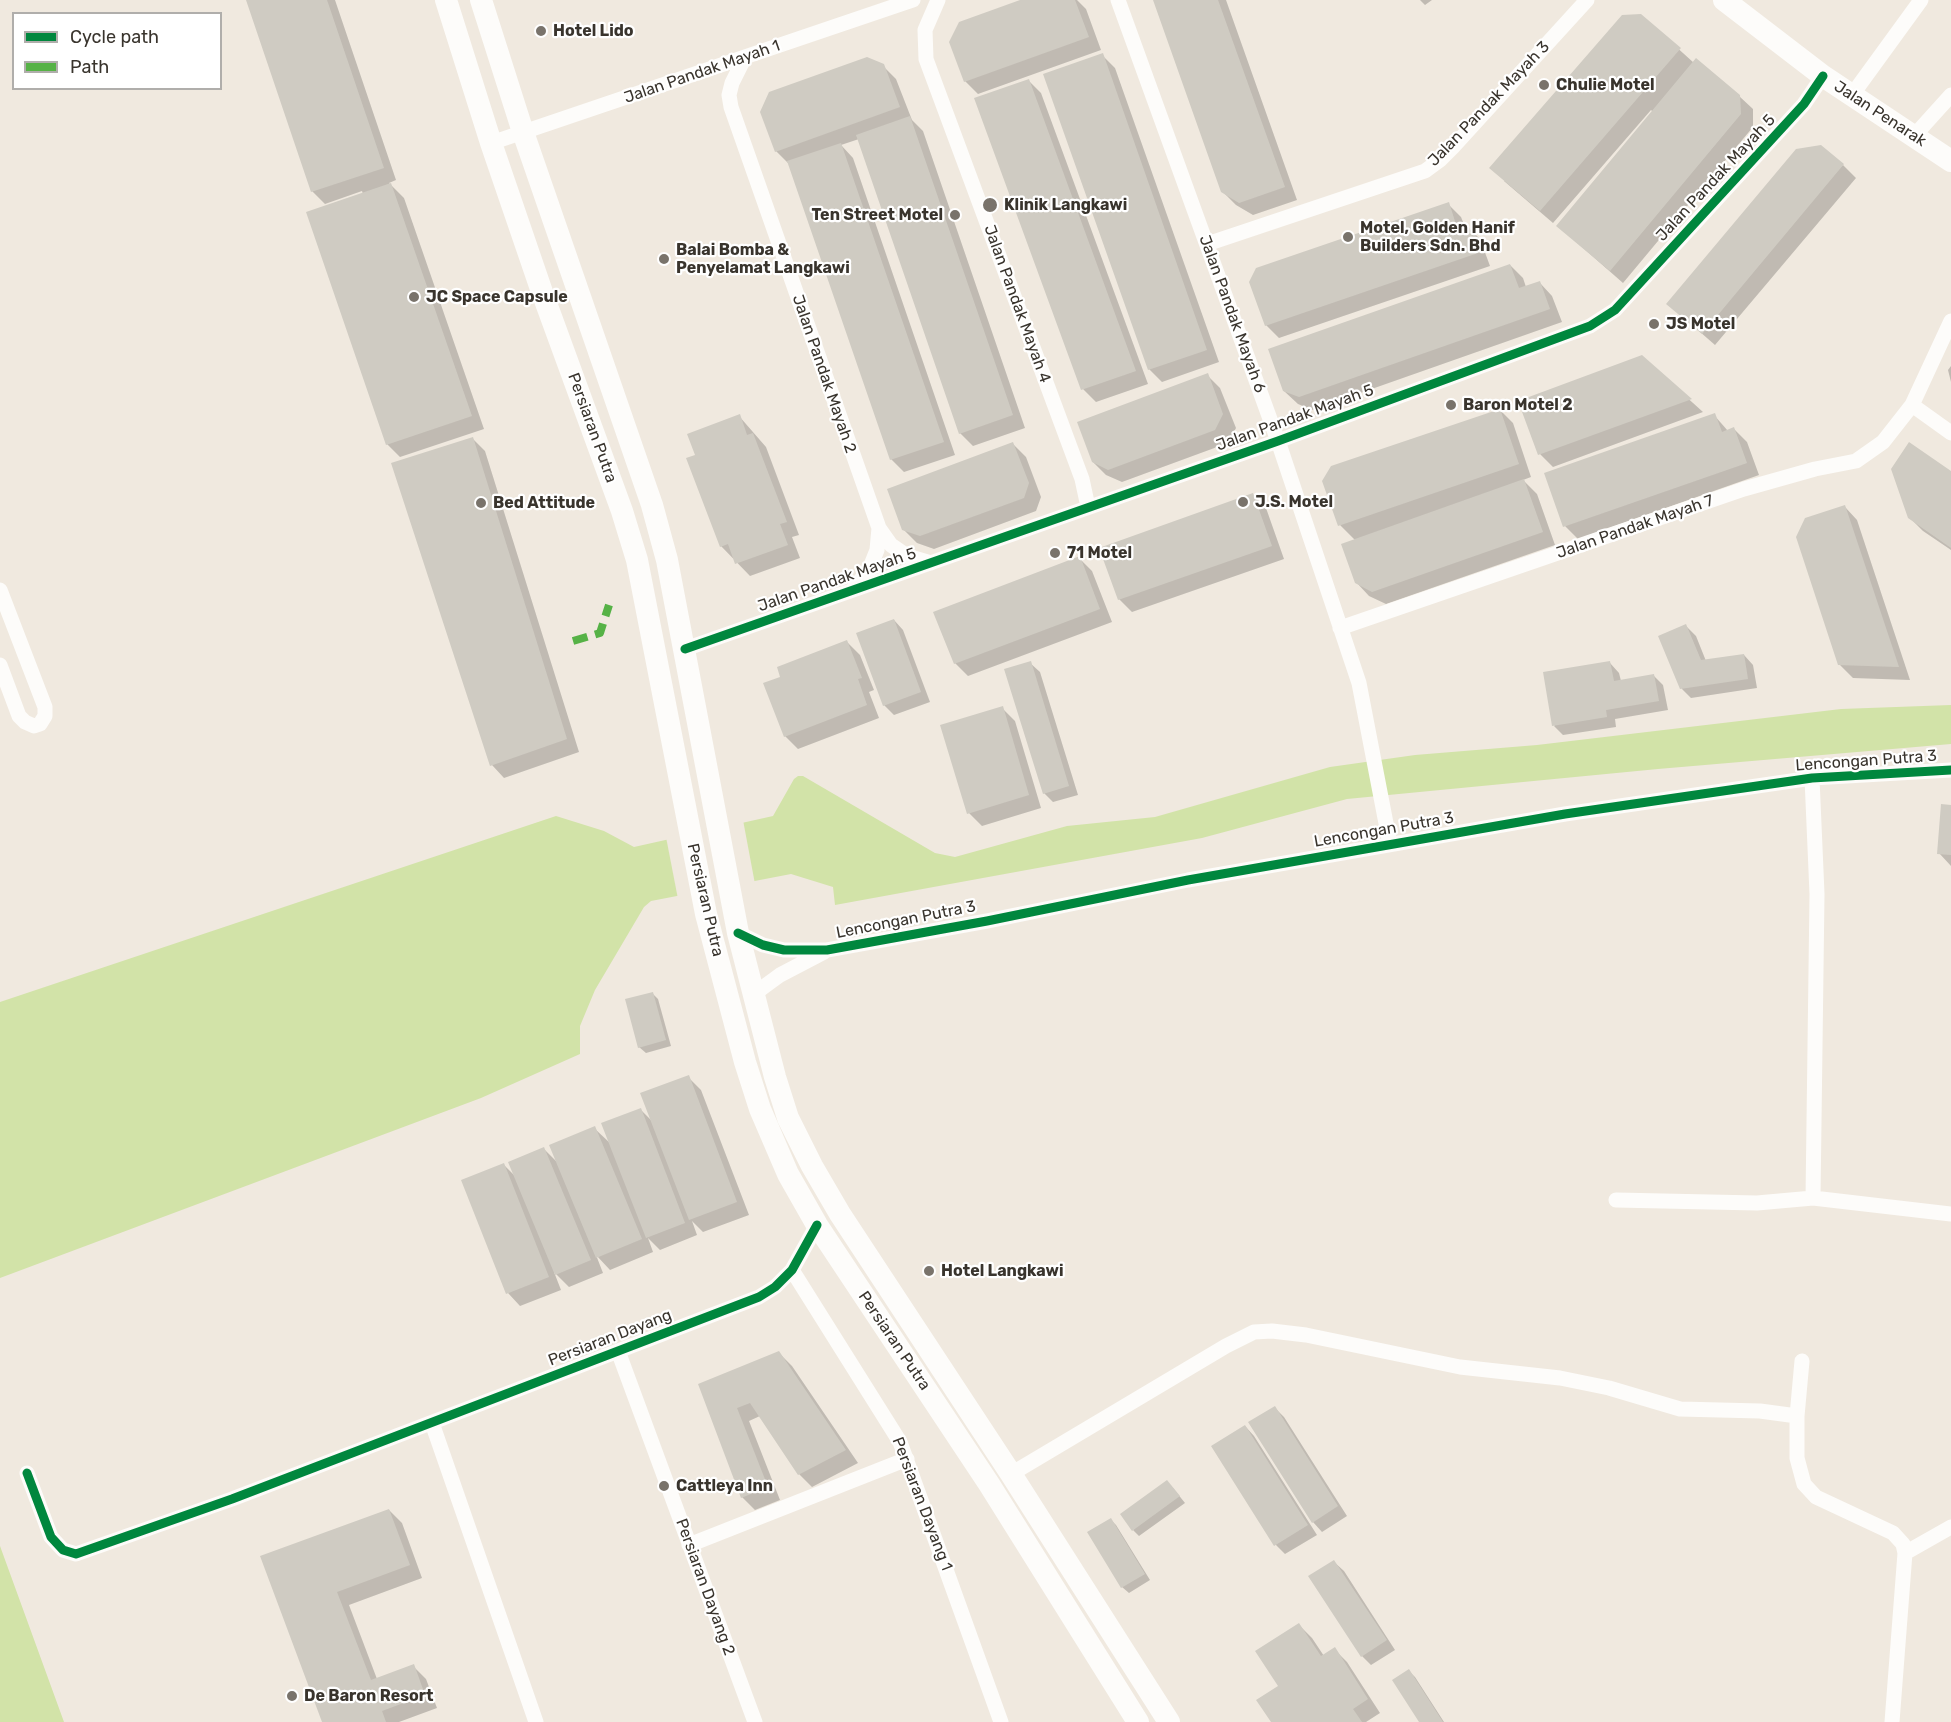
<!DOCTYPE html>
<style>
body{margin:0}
#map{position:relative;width:1951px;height:1722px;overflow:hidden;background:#f0e9df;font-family:Rubik,sans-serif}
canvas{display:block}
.legend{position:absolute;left:12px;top:12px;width:210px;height:78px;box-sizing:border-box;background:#fff;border:2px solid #b0aeab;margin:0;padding:8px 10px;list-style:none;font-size:18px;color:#39342d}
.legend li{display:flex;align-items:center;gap:12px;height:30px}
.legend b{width:30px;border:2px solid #b0aeab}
</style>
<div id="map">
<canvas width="1951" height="1722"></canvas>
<ul class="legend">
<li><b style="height:8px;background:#00873e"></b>Cycle path</li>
<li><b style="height:8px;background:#56b246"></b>Path</li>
</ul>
</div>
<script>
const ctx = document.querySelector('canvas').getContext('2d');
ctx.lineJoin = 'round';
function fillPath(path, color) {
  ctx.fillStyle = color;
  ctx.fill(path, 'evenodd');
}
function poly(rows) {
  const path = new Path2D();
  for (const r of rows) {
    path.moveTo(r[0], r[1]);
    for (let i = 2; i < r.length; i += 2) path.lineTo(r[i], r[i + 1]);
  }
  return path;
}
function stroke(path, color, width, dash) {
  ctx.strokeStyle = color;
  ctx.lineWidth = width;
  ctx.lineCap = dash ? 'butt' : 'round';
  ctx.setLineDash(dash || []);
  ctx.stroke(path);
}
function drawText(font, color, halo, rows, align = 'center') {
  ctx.font = font + ' Rubik,sans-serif';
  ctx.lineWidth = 4.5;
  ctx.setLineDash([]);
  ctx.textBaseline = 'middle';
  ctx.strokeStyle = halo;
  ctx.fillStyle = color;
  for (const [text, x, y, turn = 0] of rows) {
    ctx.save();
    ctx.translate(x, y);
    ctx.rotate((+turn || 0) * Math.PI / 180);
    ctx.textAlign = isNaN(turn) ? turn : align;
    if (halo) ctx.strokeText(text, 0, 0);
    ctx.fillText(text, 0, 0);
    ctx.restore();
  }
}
const water = poly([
 [1951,705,1951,744,1658,769,1347,799,1202,838,835,905,833,887,791,874,651,901,644,907,595,990,580,1026,580,1054,481,1098,0,1278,0,1002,556,816,604,831,634,847,773,816,794,779,798,776,803,776,935,853,955,857,1067,826,1155,817,1330,767,1415,755,1537,745,1841,709],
 [0,1546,64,1722,0,1722]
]);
const pier = poly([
 [743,820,755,884,678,899,666,837]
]);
const shadow = poly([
 [248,0,335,0,396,180,389,183,404,198,484,429,400,457,387,444,363,194,362,191,325,204,312,191],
 [1024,0,1077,0,1086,9,1101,50,978,94,965,81],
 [1154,0,1226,0,1297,200,1253,215,1236,205,1222,191],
 [1420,0,1432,0,1425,5],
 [1641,15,1694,63,1739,96,1753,109,1753,127,1623,283,1558,226,1653,112,1651,110,1553,223,1504,181],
 [1102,55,1115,68,1219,362,1162,382,1149,369],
 [883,66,896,79,912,120,923,131,1025,428,973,446,960,433,859,139,841,145,853,158,955,455,904,472,891,459,790,165,776,151],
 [1028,80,1041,93,1148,384,1096,402,1083,389,976,99],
 [1843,165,1856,178,1715,345,1668,304],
 [1448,204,1461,217,1465,227,1467,226,1480,239,1490,266,1279,338,1266,325],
 [1510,265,1523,278,1526,287,1540,283,1552,296,1562,322,1312,410,1298,404,1284,391],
 [1642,357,1703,412,1553,467,1540,454,1520,402],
 [1951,366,1951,382,1948,370],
 [1207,375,1220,388,1236,428,1228,443,1122,482,1106,475,1093,462],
 [1500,410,1513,423,1531,477,1523,480,1537,494,1555,545,1386,604,1369,596,1356,582,1355,540,1340,525],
 [1714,415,1728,431,1734,429,1747,442,1759,475,1578,539,1565,526],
 [739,416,766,447,799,535,792,537,800,558,750,576,721,546],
 [472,438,485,451,579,752,504,778,492,765],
 [1013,444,1026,457,1041,497,1036,511,934,549,917,543,904,530],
 [1951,473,1951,550,1923,531,1909,517],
 [1253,495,1266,508,1284,559,1132,612,1119,599],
 [1845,507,1857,520,1910,680,1853,678,1840,665],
 [1079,558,1092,571,1112,622,968,676,955,663],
 [894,620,903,630,930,702,894,715,884,705],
 [1686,626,1696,636,1706,661,1744,655,1753,665,1757,688,1691,698,1682,689],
 [847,642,860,655,874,690,869,692,879,718,798,749,785,736,782,677],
 [1030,663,1040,672,1078,795,1053,802,1044,793],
 [1610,663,1619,673,1621,681,1654,676,1663,685,1668,710,1615,719,1616,727,1563,735,1554,726],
 [1002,708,1015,721,1041,808,982,826,969,813],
 [1951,806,1951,866,1939,853],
 [652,993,658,999,671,1046,646,1053,639,1047],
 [688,1077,701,1090,749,1215,703,1232,692,1221,697,1235,660,1250,648,1238,653,1252,610,1270,596,1255,603,1273,569,1287,554,1272,561,1290,520,1306,508,1293,504,1165,516,1177,544,1149,558,1163,594,1128,611,1144,641,1110,653,1122],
 [779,1353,792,1366,858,1463,812,1487,799,1474,760,1416,749,1421,780,1500,755,1510,742,1497,700,1385],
 [1275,1408,1284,1417,1347,1516,1322,1532,1313,1522],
 [1245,1426,1254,1436,1317,1535,1285,1554,1276,1545],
 [1173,1488,1185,1503,1139,1536,1133,1530],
 [389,1510,402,1523,422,1578,349,1605,377,1679,413,1666,426,1679,437,1708,399,1722,323,1722,262,1557],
 [1110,1519,1116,1525,1150,1580,1129,1593,1122,1587],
 [1334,1562,1344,1571,1395,1650,1371,1665,1362,1656],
 [1299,1625,1312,1638,1324,1656,1334,1649,1347,1662,1380,1713,1366,1722,1272,1722,1280,1687],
 [1409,1671,1415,1677,1444,1722,1421,1722]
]);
const building = poly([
 [246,0,327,0,384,168,311,192],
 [1020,0,1075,0,1089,37,964,82,949,42,959,22],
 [1153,0,1218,0,1285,187,1239,203,1221,192],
 [1641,14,1681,48,1540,211,1489,168,1622,15],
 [1103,53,1207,350,1148,370,1043,74],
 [867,57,884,64,900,107,775,152,760,112,769,92],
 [1696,58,1740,95,1741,114,1610,271,1556,226],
 [1029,79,1136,371,1081,390,974,98],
 [910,116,1013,415,959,434,856,135],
 [841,143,944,442,890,460,787,161],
 [1821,145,1844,164,1702,334,1666,304,1796,149],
 [391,183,472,416,386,445,306,212],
 [1449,202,1457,228,1468,224,1478,253,1265,326,1249,282,1256,268],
 [1510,264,1519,288,1540,281,1550,309,1299,397,1283,391,1268,349],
 [1642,355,1692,399,1538,455,1518,401],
 [1208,373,1223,414,1215,430,1108,470,1092,462,1077,422],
 [1500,409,1519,464,1338,526,1322,481,1331,466],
 [1715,413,1722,432,1734,427,1747,463,1563,527,1544,473],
 [740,414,747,435,753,433,787,522,780,524,788,545,735,564,728,544,720,547,686,458,695,455,687,434],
 [473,437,567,739,490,766,391,463],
 [1013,442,1029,483,1024,498,920,536,902,530,887,489],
 [1909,442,1951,471,1951,548,1908,518,1891,469],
 [1524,479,1543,532,1372,592,1355,583,1341,544],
 [1253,493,1272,546,1118,600,1099,548],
 [1845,505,1899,667,1838,665,1796,537,1805,518],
 [1080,556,1100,609,954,664,933,612],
 [894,619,921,692,883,706,856,633],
 [1686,624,1701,660,1744,654,1748,679,1680,689,1658,636],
 [847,640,862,678,858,679,867,705,784,737,763,683,780,677,777,667],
 [1031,661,1069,786,1043,794,1004,669],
 [1610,661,1614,681,1654,674,1659,701,1606,710,1607,717,1552,726,1543,672],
 [1003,706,1029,795,967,814,940,725],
 [1941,804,1951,805,1951,855,1937,854],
 [653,992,666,1040,638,1048,625,999],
 [689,1075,737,1202,689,1220,640,1093],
 [641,1108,685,1223,646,1238,601,1123],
 [595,1126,642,1239,596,1258,549,1145],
 [544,1147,591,1260,555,1275,508,1162],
 [504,1163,549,1277,506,1294,461,1180],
 [779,1351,846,1450,798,1475,750,1403,737,1408,768,1487,741,1498,698,1384],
 [1275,1406,1338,1506,1312,1523,1248,1422],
 [1245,1425,1308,1525,1274,1546,1211,1446],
 [1167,1480,1180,1496,1132,1531,1120,1514],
 [389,1509,410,1565,337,1592,371,1680,414,1664,425,1695,382,1711,386,1722,322,1722,260,1556],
 [1111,1518,1145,1574,1121,1588,1087,1532],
 [1334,1560,1387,1640,1361,1657,1308,1576],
 [1299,1623,1321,1656,1335,1647,1368,1699,1353,1709,1362,1722,1271,1722,1256,1700,1278,1686,1255,1651],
 [1409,1669,1443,1722,1419,1722,1392,1680]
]);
const minor = poly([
 [938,0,925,30,926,59,1082,479,1088,507],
 [1118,0,1278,441,1359,683,1390,844],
 [745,57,732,83,729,95,731,107,879,528,891,545,907,556,931,563],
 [1852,95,1921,0],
 [1914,136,1951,95],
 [491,143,913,0],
 [1207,244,1425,171,1440,160,1453,147,1587,0],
 [1912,405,1951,321],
 [853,589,869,570,877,550,879,528],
 [0,590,45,707,45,716,40,724,34,726,25,722,19,716,0,665],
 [1340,628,1744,489,1815,469,1856,461,1883,442,1912,405,1951,433],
 [685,649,1278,441,1590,326,1615,310,1804,104,1823,76],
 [1812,778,1817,894,1813,1198],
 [738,933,763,945,784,950,827,950,987,921,1188,880,1565,814,1812,778,1951,770],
 [754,994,780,975,824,952],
 [1616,1200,1757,1203,1813,1198,1951,1214],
 [792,1270,900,1442,1001,1722],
 [618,1351,755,1722],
 [1802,1361,1797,1416,1797,1458,1804,1484,1816,1497,1893,1533,1903,1544,1905,1553,1892,1722],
 [432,1423,536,1722],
 [27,1473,51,1537,63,1550,76,1554,232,1499,759,1297,775,1287,792,1270,817,1225],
 [1011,1474,1226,1346,1254,1332,1272,1331,1306,1335,1460,1367,1560,1378,1609,1388,1680,1409,1760,1411,1797,1416],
 [689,1545,907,1459],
 [1905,1553,1951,1527]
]);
const secondary = poly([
 [446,0,491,143,542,292,622,511,637,560,706,914,745,1062,760,1109,788,1174,817,1225,989,1484,1138,1722],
 [481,0,523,132,652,505,667,560,738,933,775,1077,788,1118,812,1166,840,1214,1011,1474,1169,1722],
 [1724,0,1823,76,1951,161]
]);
const quiet = poly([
 [573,641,600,633,609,605]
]);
const cycleway = poly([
 [685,649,1278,441,1590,326,1615,310,1804,104,1823,76],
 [738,933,763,945,784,950,827,950,987,921,1188,880,1565,814,1812,778,1951,770],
 [27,1473,51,1537,63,1550,76,1554,232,1499,759,1297,775,1287,792,1270,817,1225]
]);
const markers = [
 [541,31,6,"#79736b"],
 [1544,85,6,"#79736b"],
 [990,205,8,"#79736b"],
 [955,215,6,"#79736b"],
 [1348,237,6,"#79736b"],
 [664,259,6,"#79736b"],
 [414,297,6,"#79736b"],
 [1654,324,6,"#79736b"],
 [1451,405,6,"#79736b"],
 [1243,502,6,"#79736b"],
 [481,503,6,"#79736b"],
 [1055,553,6,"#79736b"],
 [929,1271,6,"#79736b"],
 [664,1486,6,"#79736b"],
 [292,1696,6,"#79736b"]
];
const poiNames = [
 ["Hotel Lido",553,31],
 ["Chulie Motel",1556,85],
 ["Klinik Langkawi",1004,205],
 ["Ten Street Motel",943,215,"right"],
 ["Motel, Golden Hanif",1360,228],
 ["Builders Sdn. Bhd",1360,246],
 ["Balai Bomba &",676,250],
 ["Penyelamat Langkawi",676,268],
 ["JC Space Capsule",426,297],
 ["JS Motel",1666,324],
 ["Baron Motel 2",1463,405],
 ["J.S. Motel",1255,502],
 ["Bed Attitude",493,503],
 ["71 Motel",1067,553],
 ["Hotel Langkawi",941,1271],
 ["Cattleya Inn",676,1486],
 ["De Baron Resort",304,1696]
];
const streetNames = [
 ["Jalan Pandak Mayah 1",702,72,-19],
 ["Jalan Pandak Mayah 3",1489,104,-46],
 ["Jalan Penarak",1880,114,33],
 ["Jalan Pandak Mayah 5",1716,178,-47],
 ["Jalan Pandak Mayah 4",1017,304,70],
 ["Jalan Pandak Mayah 6",1232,314,70],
 ["Jalan Pandak Mayah 2",824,374,71],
 ["Jalan Pandak Mayah 5",1295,418,-20],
 ["Persiaran Putra",592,428,70],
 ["Jalan Pandak Mayah 7",1635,527,-19],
 ["Jalan Pandak Mayah 5",837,580,-19],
 ["Lencongan Putra 3",1866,761,-4],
 ["Lencongan Putra 3",1384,830,-10],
 ["Persiaran Putra",705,900,77],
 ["Lencongan Putra 3",906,920,-11],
 ["Persiaran Dayang",610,1338,-21],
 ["Persiaran Putra",894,1341,56],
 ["Persiaran Dayang 1",922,1504,69],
 ["Persiaran Dayang 2",705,1587,70]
];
fillPath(water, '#d2e3a8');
fillPath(pier, '#f0e9df');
fillPath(shadow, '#0003');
fillPath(building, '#cfcbc2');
stroke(minor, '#fdfcfa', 15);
stroke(secondary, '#fdfcfa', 22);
stroke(quiet, '#56b246', 8, [15, 8]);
stroke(cycleway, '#00873e', 9);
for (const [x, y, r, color] of markers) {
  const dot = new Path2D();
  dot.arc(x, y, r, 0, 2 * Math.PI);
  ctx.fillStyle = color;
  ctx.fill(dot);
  stroke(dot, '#fff', 2);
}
drawText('bold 16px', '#39342d', '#fff', poiNames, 'left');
drawText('16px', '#39342d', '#fff', streetNames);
</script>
